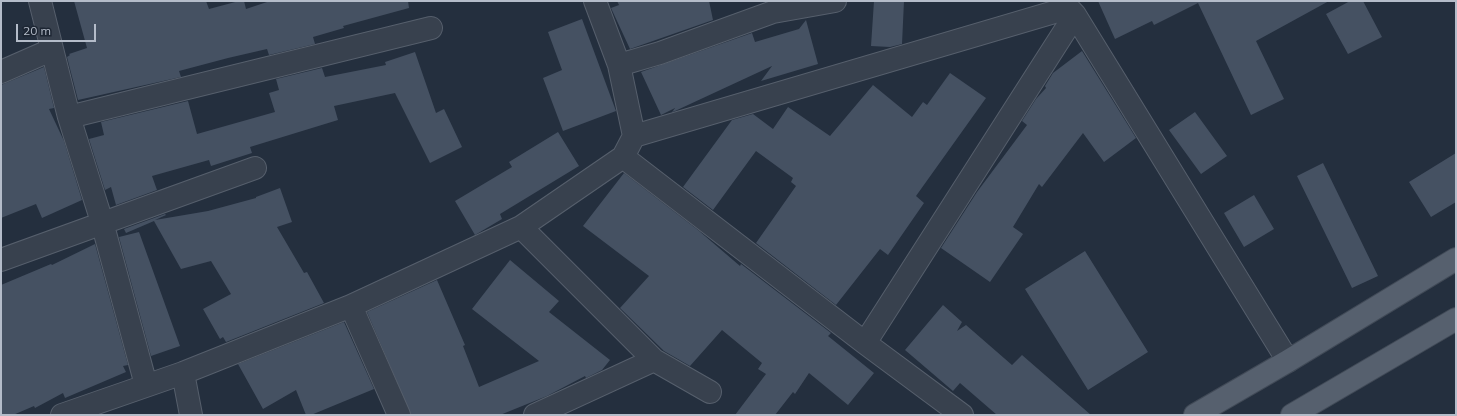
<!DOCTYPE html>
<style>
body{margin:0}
#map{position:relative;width:1457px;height:416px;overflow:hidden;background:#242f3e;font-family:Mulish,sans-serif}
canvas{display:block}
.frame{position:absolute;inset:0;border:2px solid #b4bcc9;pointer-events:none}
.scale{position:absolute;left:16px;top:24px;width:80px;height:18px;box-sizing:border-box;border:2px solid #b4bcc9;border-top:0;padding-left:5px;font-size:12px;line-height:14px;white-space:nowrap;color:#b4bcc9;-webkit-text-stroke:3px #1d2633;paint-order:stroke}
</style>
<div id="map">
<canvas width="1457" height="416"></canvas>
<div class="frame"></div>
<div class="scale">20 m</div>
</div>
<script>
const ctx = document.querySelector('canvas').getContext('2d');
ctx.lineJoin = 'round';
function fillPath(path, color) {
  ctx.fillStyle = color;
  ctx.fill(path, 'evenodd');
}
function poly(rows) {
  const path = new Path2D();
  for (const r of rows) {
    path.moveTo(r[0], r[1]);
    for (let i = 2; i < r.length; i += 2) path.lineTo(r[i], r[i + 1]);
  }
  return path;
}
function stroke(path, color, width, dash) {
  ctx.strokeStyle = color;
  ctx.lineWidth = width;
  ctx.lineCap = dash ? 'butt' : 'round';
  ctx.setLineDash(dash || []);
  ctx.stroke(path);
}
const building = poly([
 [74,1,206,1,209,9,239,1,244,1,246,9,270,1,408,1,409,8,343,26,344,28,313,37,315,44,269,55,267,49,228,58,179,71,181,77,78,100,67,57,70,55,69,54,87,48],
 [617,1,709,1,713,20,630,49,611,8,619,5],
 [874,1,904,1,902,44,890,47,871,46],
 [1098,1,1329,1,1256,41,1284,99,1251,115,1198,3,1154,25,1152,21,1115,39],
 [1350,1,1363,1,1382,37,1348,54,1326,14],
 [582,19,616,111,563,131,543,78,562,70,548,32],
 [806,20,818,64,761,81,772,66,675,111,672,112,675,108,661,115,641,72,752,33,755,42,799,29],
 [1082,51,1136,138,1104,162,1083,133,1042,187,1039,184,1013,227,1023,234,990,282,941,248,977,192,1027,125,1022,121,1036,99,1046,88,1045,86,1053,73],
 [415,52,436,113,444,109,462,147,430,163,395,93,334,106,338,120,250,147,252,153,211,166,209,160,152,176,157,190,116,205,111,187,105,190,89,139,104,135,101,122,188,101,197,134,275,112,269,93,279,90,276,79,322,68,325,77,386,65,385,62],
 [44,67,54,108,49,109,64,141,82,200,42,218,36,204,1,218,1,85],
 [950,73,986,98,916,196,924,203,888,255,880,249,836,305,756,243,796,186,791,182,793,178,756,151,713,210,683,187,732,120,753,114,773,129,788,107,830,136,873,85,912,117,923,102,927,105],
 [1195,112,1227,156,1201,174,1169,130],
 [558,132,579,166,500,214,502,219,475,235,455,201,512,167,509,162],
 [1456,153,1456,202,1431,217,1409,182],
 [1323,163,1378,276,1352,288,1297,176],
 [624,173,698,230,740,266,741,264,831,333,828,336,874,373,848,405,809,373,795,394,793,392,775,415,735,415,766,374,758,369,762,363,722,330,690,366,664,351,620,308,649,276,583,226],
 [280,188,292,222,277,227,304,273,307,272,324,303,226,342,223,337,220,339,203,309,231,294,211,261,181,269,154,221,126,233,124,229,165,214,166,215,155,220,208,211,256,198,256,197],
 [1254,195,1274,229,1244,247,1224,213],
 [139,232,180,346,151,356,119,237],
 [95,244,128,365,123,366,126,372,65,398,63,393,35,408,34,406,13,415,1,415,1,285,51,264,52,265],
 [1085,251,1148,352,1088,390,1025,289],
 [510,260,559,301,549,312,610,360,602,370,586,378,585,376,547,396,500,415,411,415,367,312,437,280,465,345,463,346,479,387,539,361,472,309],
 [943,305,962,322,957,331,966,325,1012,365,1022,355,1091,415,997,415,960,383,953,391,905,350],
 [344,322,374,389,311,415,306,415,296,390,263,409,238,364]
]);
const minor = poly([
 [40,1,69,117],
 [595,1,619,65,634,136],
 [1062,1,1075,15,1288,361],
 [619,65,660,53,773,12,835,1],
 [1,72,51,50],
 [623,157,634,136,1068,8],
 [521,227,654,360,710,392],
 [1,260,255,168],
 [351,306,399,415],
 [865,343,1075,15],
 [183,373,191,415],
 [146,385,102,222,69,117,431,28],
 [62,415,183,373,351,306,521,227,623,157,865,343,962,415],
 [535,415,654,360]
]);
const primary = poly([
 [1195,415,1288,361,1456,259],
 [1292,415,1456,319]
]);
fillPath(building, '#455162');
stroke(minor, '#565f6c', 24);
stroke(primary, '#414a57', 24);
stroke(minor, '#38414e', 22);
stroke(primary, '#56606e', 22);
</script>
